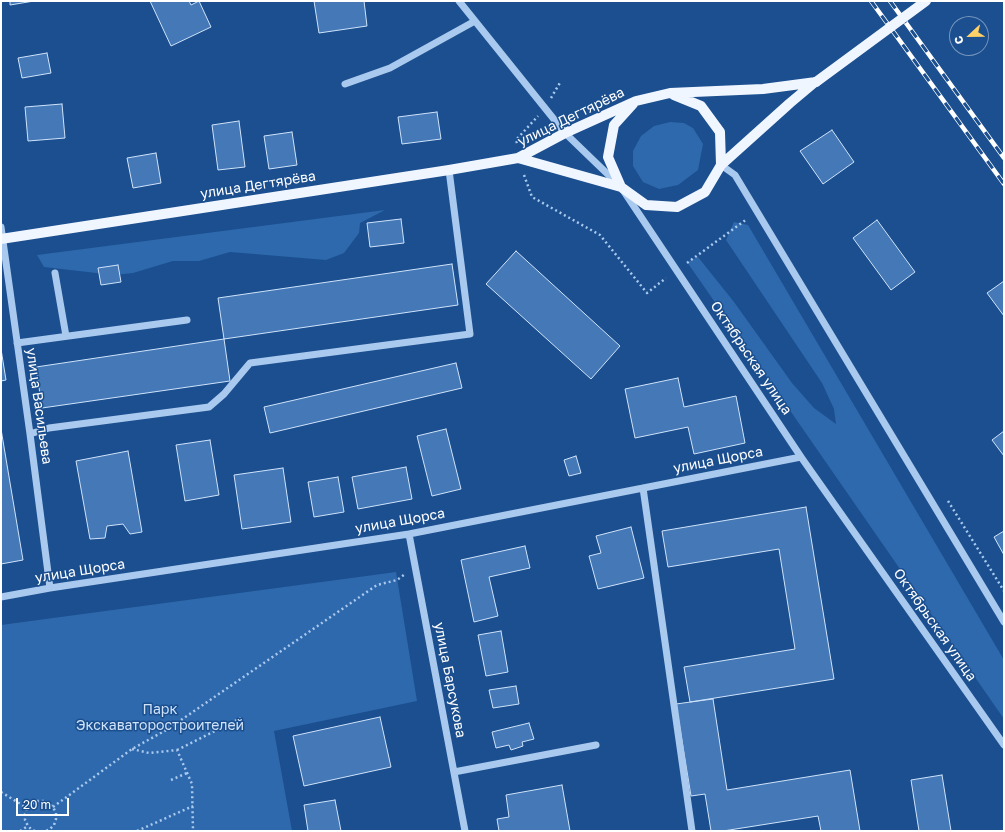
<!DOCTYPE html>
<meta charset="utf-8">
<style>
body{margin:0}
#map{position:relative;width:1005px;height:832px;overflow:hidden;background:#1b4f8f;font-family:"Golos Text",sans-serif}
canvas{display:block}
.frame{position:absolute;inset:0;border:2px solid #fff;pointer-events:none}
.north{position:absolute;left:949px;top:16px;width:40px;height:40px;box-sizing:border-box;background:#1b4f8f;border:1px solid #7695bc;border-radius:50%;rotate:248deg;font-size:11px;font-weight:700;line-height:16px;text-align:center;color:#fff}
.north::after{content:'';display:block;margin:auto;width:14px;height:18px;background:#ffd166;clip-path:polygon(50% 0,100% 100%,50% 72%,0 100%)}
.scale{position:absolute;left:16px;top:798px;width:53px;height:18px;box-sizing:border-box;border:2px solid #fff;border-top:0;padding-left:5px;font-size:12px;line-height:14px;white-space:nowrap;color:#fff;-webkit-text-stroke:3px #1b4f8f;paint-order:stroke}
</style>
<div id="map">
<canvas width="1005" height="832"></canvas>
<div class="frame"></div>
<div class="north">С</div>
<div class="scale">20 m</div>
</div>
<script>
const ctx = document.querySelector('canvas').getContext('2d');
ctx.lineJoin = 'round';
function fillPath(path, color) {
  ctx.fillStyle = color;
  ctx.fill(path, 'evenodd');
}
function poly(rows) {
  const path = new Path2D();
  for (const r of rows) {
    path.moveTo(r[0], r[1]);
    for (let i = 2; i < r.length; i += 2) path.lineTo(r[i], r[i + 1]);
  }
  return path;
}
function stroke(path, color, width, dash) {
  ctx.strokeStyle = color;
  ctx.lineWidth = width;
  ctx.lineCap = dash ? 'butt' : 'round';
  ctx.setLineDash(dash || []);
  ctx.stroke(path);
}
function drawText(font, color, halo, rows, align = 'center') {
  ctx.font = font + ' "Golos Text",sans-serif';
  ctx.lineWidth = 3;
  ctx.setLineDash([]);
  ctx.textBaseline = 'middle';
  ctx.strokeStyle = halo;
  ctx.fillStyle = color;
  for (const [text, x, y, turn = 0] of rows) {
    ctx.save();
    ctx.translate(x, y);
    ctx.rotate((+turn || 0) * Math.PI / 180);
    ctx.textAlign = isNaN(turn) ? turn : align;
    if (halo) ctx.strokeText(text, 0, 0);
    ctx.fillText(text, 0, 0);
    ctx.restore();
  }
}
const green = poly([
 [670,122,684,123,693,128,703,144,698,170,678,185,659,189,643,182,633,166,633,151,641,136,654,126],
 [385,210,360,223,359,233,344,253,326,260,230,252,199,261,173,261,133,273,114,275,44,267,37,255],
 [734,222,748,225,1004,660,1004,719,687,262,698,257,734,302,792,383,814,408,836,424,834,409,822,383,726,240],
 [396,572,417,701,274,731,292,831,1,831,1,625]
]);
const building = poly([
 [10,1,34,1,10,5,10,1],
 [150,1,189,1,191,5,199,1,211,27,171,46,150,1],
 [314,1,364,1,367,26,319,33,314,1],
 [47,53,51,73,22,78,18,58,47,53],
 [62,104,65,138,28,141,25,107,62,104],
 [437,112,441,139,402,144,398,117,437,112],
 [239,121,245,167,218,170,212,125,239,121],
 [832,130,854,162,823,184,800,151,832,130],
 [292,132,297,165,269,169,264,136,292,132],
 [156,153,161,183,133,188,127,158,156,153],
 [401,219,404,243,370,247,367,223,401,219],
 [877,220,915,272,891,290,853,238,877,220],
 [516,251,620,346,591,379,486,284,516,251],
 [452,264,458,305,224,339,218,298,452,264],
 [118,265,121,282,101,285,98,268,118,265],
 [1004,281,1004,316,987,293,1004,281],
 [224,339,230,381,42,408,36,367,224,339],
 [1,349,6,380,1,381,1,349],
 [456,363,462,388,270,433,264,407,456,363],
 [678,378,684,407,736,396,745,443,694,454,688,427,635,438,625,389,678,378],
 [1,429,23,560,1,564,1,429],
 [446,429,461,489,432,496,417,436,446,429],
 [1004,431,1004,456,992,440,1004,431],
 [210,440,219,495,185,501,176,445,210,440],
 [128,451,142,532,130,534,123,524,107,526,105,538,90,539,76,461,128,451],
 [576,456,581,473,569,476,564,460,576,456],
 [406,467,412,499,358,509,352,477,406,467],
 [283,468,291,522,242,529,234,475,283,468],
 [338,477,344,512,314,517,308,482,338,477],
 [806,507,834,679,690,702,684,667,795,649,779,549,668,567,662,531,806,507],
 [631,527,644,578,598,589,589,556,601,553,596,536,631,527],
 [1004,531,1004,555,994,537,1004,531],
 [525,546,530,568,489,577,498,616,474,622,461,560,525,546],
 [501,631,508,672,486,676,478,635,501,631],
 [516,686,519,704,493,708,489,690,516,686],
 [713,699,727,790,850,770,860,831,821,831,818,816,723,831,711,831,705,794,691,796,676,704,713,699],
 [380,717,391,767,304,786,293,736,380,717],
 [529,723,534,739,522,742,523,746,511,750,509,745,496,748,492,732,529,723],
 [942,775,951,831,919,831,911,780,942,775],
 [562,785,570,831,499,831,497,819,509,817,506,795,562,785],
 [335,800,341,831,308,831,304,805,335,800]
]);
const path = poly([
 [551,98,561,81],
 [517,143,516,140,538,116],
 [524,175,532,197,600,235,647,293,666,278],
 [687,263,747,219],
 [948,501,1004,591],
 [132,749,149,753,177,750,192,784,193,831],
 [177,750,241,718],
 [171,780,187,773],
 [1,792,27,808],
 [53,807,132,749,168,729,377,585,397,580,405,574],
 [20,831,28,826],
 [35,831,32,830,28,826,25,820,25,814,27,808,31,804,37,801,43,801,49,803,53,807,56,813,56,819,54,825,50,829,46,831],
 [137,831,193,806]
]);
const minor = poly([
 [459,1,565,133,621,187,801,457,1004,745],
 [345,84,390,68,475,21],
 [721,165,735,175,1004,622],
 [1,227,30,434,50,588],
 [55,273,66,336],
 [17,343,187,320],
 [30,434,49,428,209,407,224,394,250,363,470,334,449,170],
 [643,488,692,831],
 [409,534,465,831],
 [1,597,50,588,409,534,801,457],
 [454,772,596,745]
]);
const major = poly([
 [633,104,614,125,608,157,621,187,646,205,677,207,705,192,721,165,720,132,701,106,674,95],
 [518,158,621,187],
 [721,165,790,103,815,82],
 [1,239,449,170,518,158,565,133,636,101,670,93,763,89,816,82]
]);
const rail = poly([
 [871,1,1004,184],
 [890,1,1004,158]
]);
const majorBridge = poly([
 [816,82,926,1]
]);
const streetNames = [
 ["улица Дегтярёва",571,117,-26],
 ["улица Дегтярёва",258,185,-9],
 ["Октябрьская улица",751,358,56],
 ["улица Васильева",39,406,82],
 ["улица Щорса",718,460,-11],
 ["улица Щорса",400,521,-10],
 ["улица Щорса",80,571,-9],
 ["Октябрьская улица",935,625,55],
 ["улица Барсукова",450,680,79]
];
const parkNames = [
 ["Парк",160,710],
 ["Экскаваторостроителей",160,726]
];
fillPath(green, '#2e69ad');
fillPath(building, '#4478b7');
stroke(building, '#cfe3fa', 1);
stroke(path, '#a9c9ee', 2.5, [2, 3]);
stroke(minor, '#a9c9ee', 7);
stroke(major, '#f0f6ff', 10);
stroke(rail, '#fff', 4.5);
stroke(rail, '#1b4f8f', 3, [9]);
stroke(majorBridge, '#f0f6ff', 10);
drawText('14px', '#fff', '#1b4f8f', streetNames);
drawText('14px', '#cfe3fa', '#1b4f8f', parkNames);
</script>
